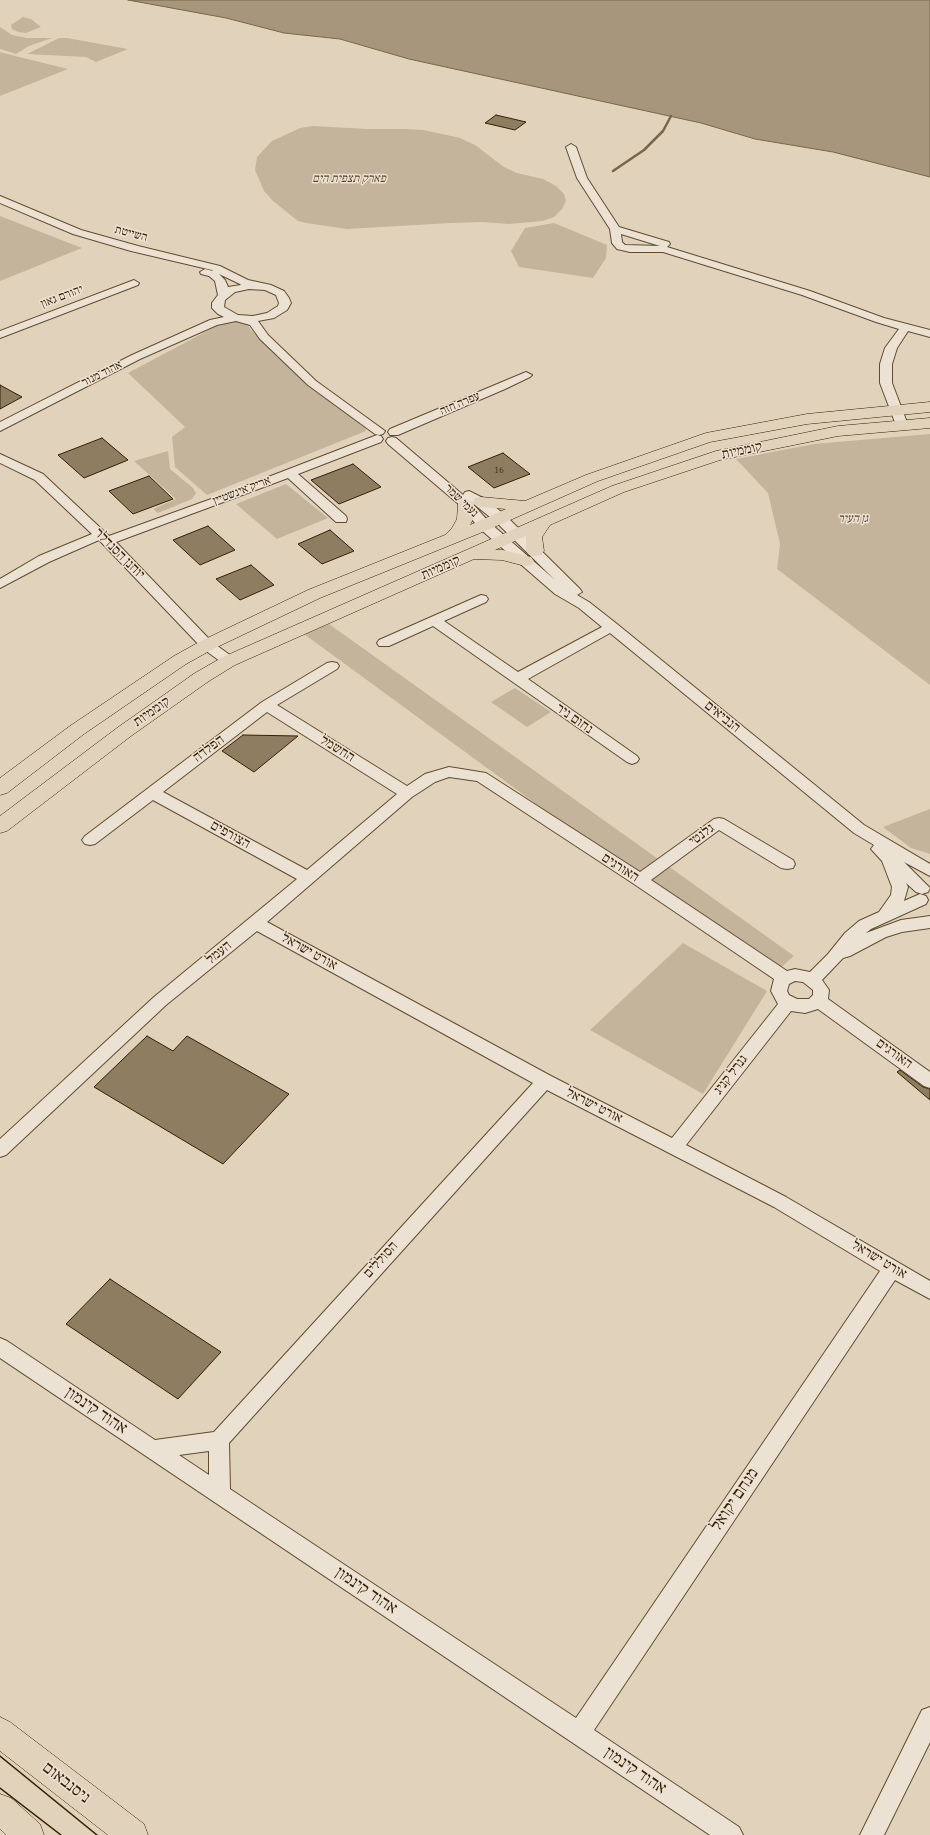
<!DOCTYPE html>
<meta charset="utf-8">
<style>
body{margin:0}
canvas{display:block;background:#e1d3bb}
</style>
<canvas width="930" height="1835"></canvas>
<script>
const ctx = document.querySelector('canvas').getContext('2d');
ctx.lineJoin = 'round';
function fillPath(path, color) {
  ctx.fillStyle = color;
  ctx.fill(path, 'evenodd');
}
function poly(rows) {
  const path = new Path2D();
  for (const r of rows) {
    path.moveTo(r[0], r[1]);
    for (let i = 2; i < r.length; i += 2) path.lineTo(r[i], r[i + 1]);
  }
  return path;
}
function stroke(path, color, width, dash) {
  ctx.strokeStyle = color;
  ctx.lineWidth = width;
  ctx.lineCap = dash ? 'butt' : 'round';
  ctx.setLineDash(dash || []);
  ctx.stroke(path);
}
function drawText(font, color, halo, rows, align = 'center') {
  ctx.font = font + ' "Gentium Book Plus","Frank Ruhl Libre",serif';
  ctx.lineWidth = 3;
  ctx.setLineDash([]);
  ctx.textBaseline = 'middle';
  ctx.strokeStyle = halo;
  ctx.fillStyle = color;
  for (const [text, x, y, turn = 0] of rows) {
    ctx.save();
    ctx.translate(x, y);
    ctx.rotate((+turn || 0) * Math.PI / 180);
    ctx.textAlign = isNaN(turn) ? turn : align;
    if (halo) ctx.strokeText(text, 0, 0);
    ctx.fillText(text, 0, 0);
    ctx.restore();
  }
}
const green = poly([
 [23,17,31,19,41,27,26,33,18,32,12,29,11,25],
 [0,27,12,35,27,38,52,38,29,46,16,54,0,49],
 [59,38,67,38,128,49,96,62,86,57,27,54],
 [0,52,15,56,68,69,0,96],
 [313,126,367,129,404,129,424,130,460,138,475,145,504,167,517,173,543,179,556,186,564,194,566,201,562,209,554,217,543,221,509,224,482,222,451,223,347,229,306,223,298,221,273,201,264,191,255,170,257,157,272,141,300,128],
 [0,216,82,248,0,281],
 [554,223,607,245,606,258,593,278,519,267,511,251,525,228],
 [224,322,236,321,247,324,251,330,292,370,361,423,365,427,366,431,207,495,175,467,172,437,185,427,128,373],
 [930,434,930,685,777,569,780,544,768,493,736,459,814,444],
 [168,451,170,469,193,488,196,493,192,499,158,513,153,509,176,499,134,461],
 [286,484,328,518,277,539,236,504],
 [329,624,794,956,773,974,640,880,304,634],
 [515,688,551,712,527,727,491,702],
 [930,809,930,854,911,848,883,827],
 [683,943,767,991,703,1094,590,1030]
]);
const water = poly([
 [128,0,930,0,930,177,833,152,755,139,701,123,409,59,340,39,284,33,226,18,128,0]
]);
const stream = poly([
 [613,171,644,150,663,131,671,116]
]);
const building = poly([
 [496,115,526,122,515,130,485,123,496,115],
 [0,385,22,397,0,409,0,385],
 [102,438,128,460,84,478,58,455,102,438],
 [503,453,530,474,494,488,468,467,503,453],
 [353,464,381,487,339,504,311,480,353,464],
 [149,476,173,499,133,514,109,491,149,476],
 [208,526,235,550,200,565,173,540,208,526],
 [330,530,354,551,322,564,298,544,330,530],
 [251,565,274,585,240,600,216,579,251,565],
 [243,735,298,736,254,772,222,751,243,735],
 [147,1036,173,1051,187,1036,289,1094,223,1164,94,1087,147,1036],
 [900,1070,923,1087,930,1089,930,1100,897,1072,900,1070],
 [110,1279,221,1352,178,1399,66,1324,110,1279]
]);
const minor = poly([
 [571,144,576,147,587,178,619,227,669,242,670,244,667,247,810,291,884,318,930,330,930,337,908,331,897,348,892,364,892,383,908,425,906,428,898,428,896,425,880,383,880,364,885,348,899,329,876,322,802,295,663,252,630,252,617,249,612,243,610,229,577,178,566,147,571,144],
 [621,234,660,246,625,245,622,242,621,234],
 [0,196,81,230,138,246,220,266,248,280,271,285,284,291,289,298,291,303,287,310,274,318,258,321,268,335,316,381,385,431,383,434,379,435,375,434,308,385,260,339,250,325,236,321,217,325,140,359,0,431,0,422,132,355,210,320,224,317,218,314,212,308,212,303,218,295,215,281,209,276,201,274,200,272,205,269,213,271,212,270,131,251,73,234,0,203,0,196],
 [219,274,240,284,241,285,228,287,225,280,219,274],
 [249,289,265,290,276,295,279,303,278,306,267,313,253,316,238,315,224,307,225,300,235,292,249,289],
 [134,280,139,283,138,285,0,338,0,331,134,280],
 [526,372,532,375,530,377,505,389,398,435,390,435,388,432,390,429,526,372],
 [377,435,381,436,383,439,381,442,298,474,346,516,347,519,346,522,336,522,288,478,116,542,212,642,234,658,236,661,234,664,224,664,202,648,99,540,49,562,0,588,0,579,39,556,92,534,35,480,0,463,0,454,43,474,109,536,214,498,377,435],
 [392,437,396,438,463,495,465,492,469,491,485,499,505,515,580,589,582,592,577,595,589,602,617,624,864,825,930,864,930,876,904,862,930,888,928,892,922,894,916,892,906,883,908,887,904,901,920,894,926,896,928,900,926,904,871,929,866,933,901,920,930,916,930,928,902,932,886,937,850,956,843,958,822,980,829,990,828,999,930,1072,930,1088,924,1086,818,1009,805,1013,791,1011,686,1145,786,1197,930,1281,930,1299,895,1280,594,1730,739,1827,743,1835,710,1835,0,1358,0,1338,7,1341,155,1440,214,1432,533,1083,257,931,166,1005,6,1155,0,1157,0,1139,154,997,297,879,153,800,95,844,90,845,85,844,82,840,85,836,262,702,327,663,332,662,337,663,339,666,337,669,277,705,407,786,425,774,449,767,486,773,640,872,714,819,719,818,724,819,793,860,795,864,793,868,787,869,781,868,719,830,651,880,787,971,795,969,810,972,828,954,845,933,859,921,879,912,891,895,892,887,882,861,871,849,874,845,854,833,610,633,528,679,637,756,639,759,637,762,632,764,627,762,433,626,389,646,379,646,377,643,379,640,481,595,486,596,488,599,486,602,444,621,518,672,602,627,579,608,555,594,479,528,462,507,388,444,386,441,388,438,392,437],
 [470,501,495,521,555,580,489,522,470,501],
 [267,712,397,794,307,870,163,792,267,712],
 [449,777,477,781,634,884,774,979,771,991,778,1004,672,1138,551,1076,267,922,412,797,435,782,449,777],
 [795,981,803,982,813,990,813,995,809,999,797,999,789,995,787,991,789,984,795,981],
 [547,1090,774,1207,880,1271,576,1718,230,1489,229,1443,547,1090],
 [209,1451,209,1475,179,1455,209,1451],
 [930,1707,930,1742,884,1835,860,1835,922,1710,930,1707]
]);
const major = poly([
 [930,402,930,412,807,424,710,442,598,481,490,529,320,598,213,649,186,664,84,734,7,793,0,795,0,778,70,726,174,656,201,641,308,590,445,535,452,528,457,519,458,504,460,500,466,499,473,502,475,498,481,497,525,501,586,475,706,433,807,414,930,402],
 [474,504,481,507,506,509,470,525,473,519,474,504],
 [930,418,930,428,838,436,720,460,624,492,550,525,542,537,544,551,541,555,535,556,529,555,526,551,526,536,495,550,503,550,531,557,534,561,531,565,525,566,502,560,474,559,235,665,209,681,131,736,7,831,0,833,0,816,117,728,195,673,223,657,612,486,716,451,838,426,930,418],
 [0,1717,10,1722,144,1824,148,1835,108,1835,0,1751,0,1717],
 [0,1794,11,1798,40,1824,44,1835,6,1835,0,1829,0,1794]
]);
const tram = poly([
 [0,1756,97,1835],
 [0,1788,61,1835]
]);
const farNumbernames = [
 ["16",499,470]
];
const farParknames = [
 ["פארק תצפית הים",349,179],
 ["גן העיר",853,519]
];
const farStreetnames = [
 ["השייטת",131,234,15],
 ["יהורם גאון",62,297,-21],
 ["אהוד מנור",102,374,-27],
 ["עפרה חזה",460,404,-23],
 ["אריק אינשטיין",242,491,-21],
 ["נעמי שמר",461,501,44]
];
const streetNames = [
 ["קוממיות",742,451,-12],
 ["יוחנן הסנדלר",119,554,45],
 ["קוממיות",441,568,-24],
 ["קוממיות",152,712,-35],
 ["הנביאים",722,717,39],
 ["נחום ניר",574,719,35],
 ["הפלדה",209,749,-37],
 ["החשמל",337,749,32],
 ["הצורפים",230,835,29],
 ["גלנטי",702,835,-36],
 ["האורגים",620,868,33],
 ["אורט ישראל",309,952,29],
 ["העמל",219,953,-39],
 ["האורגים",894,1054,36],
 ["גנרל קניג",731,1075,-52],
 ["אורט ישראל",594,1106,27],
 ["הסוללים",381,1260,-48],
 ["אורט ישראל",879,1260,31]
];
const nearStreetnames = [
 ["אהוד קינמון",96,1411,34],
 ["מנחם יקואל",735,1500,-56],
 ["אהוד קינמון",366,1591,34],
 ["אהוד קינמון",635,1771,34],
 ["ניסנבאום",66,1783,38]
];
fillPath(green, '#c4b49b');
fillPath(water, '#a7967b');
stroke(water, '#7a664a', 1);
stroke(stream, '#7a664a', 2.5);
fillPath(building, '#8f7d61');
stroke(building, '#361f00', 1);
stroke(minor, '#614c2f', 2);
stroke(major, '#361f00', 1);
fillPath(minor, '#ece2d3');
fillPath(major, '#e1d3bb');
stroke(tram, '#361f00', 1.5);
drawText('10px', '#4c3618', null, farNumbernames);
drawText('italic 12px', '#5a4427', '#ece2d3', farParknames);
drawText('12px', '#361f00', '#ece2d3', farStreetnames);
drawText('14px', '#361f00', '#ece2d3', streetNames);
drawText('17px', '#361f00', '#ece2d3', nearStreetnames);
</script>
